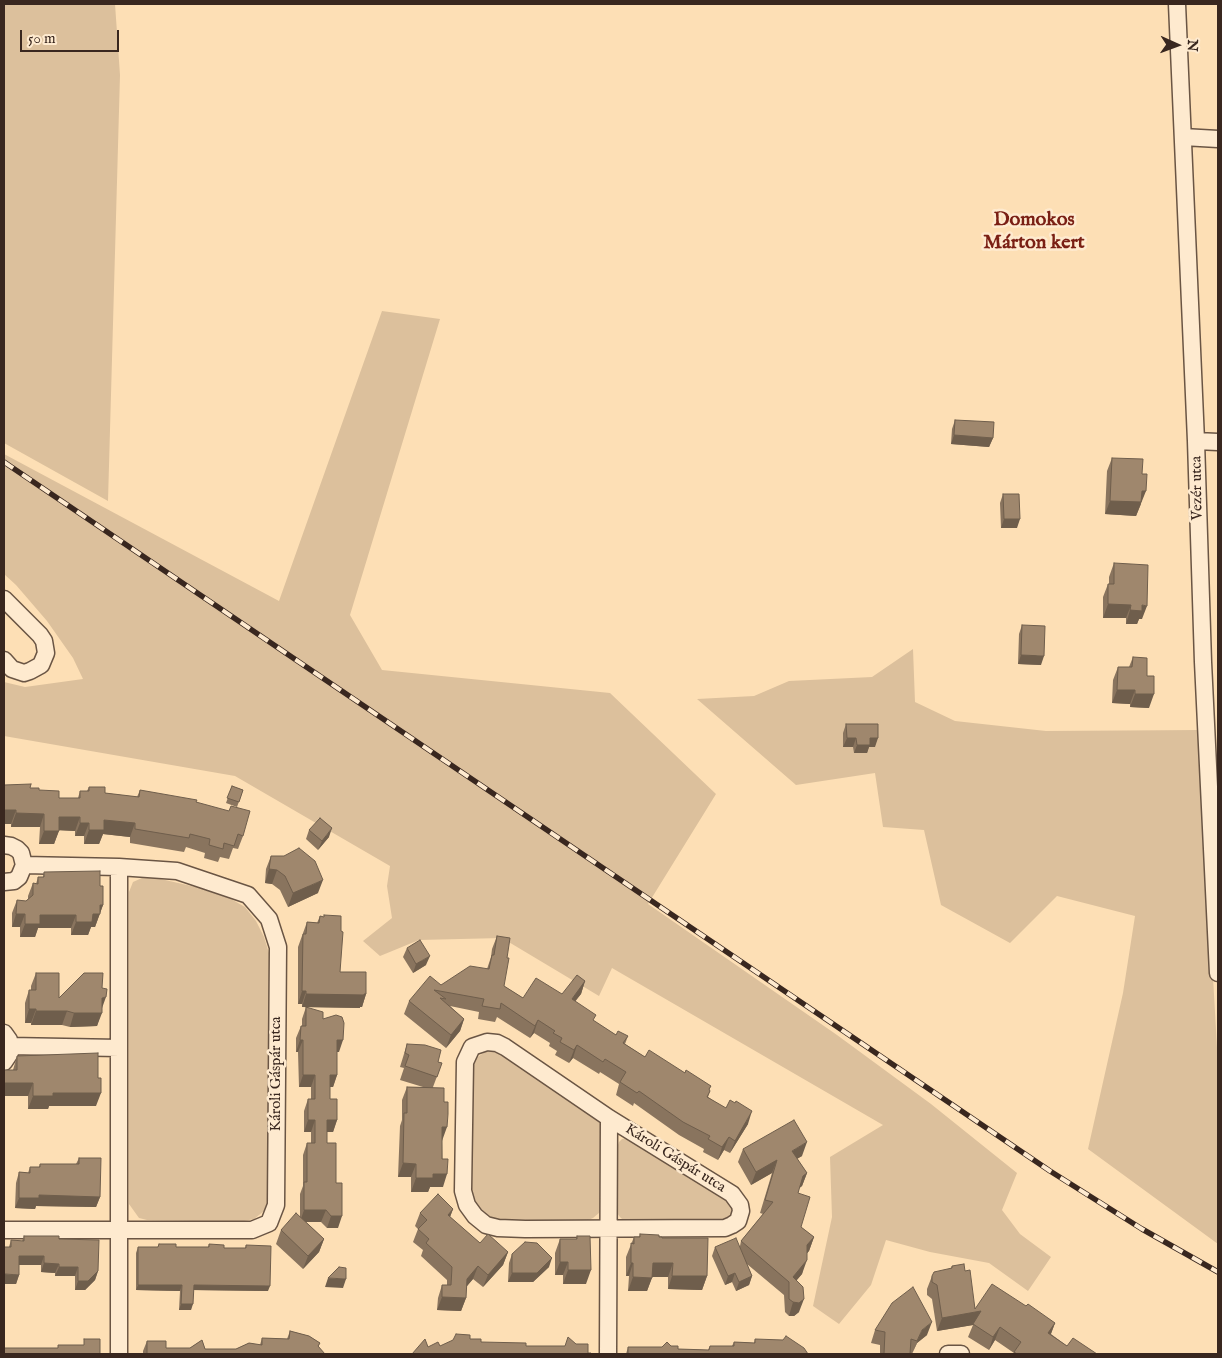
<!DOCTYPE html>
<meta charset="utf-8">
<style>
body{margin:0}
#map{position:relative;width:1222px;height:1358px;overflow:hidden;background:#fddfb5;font-family:"IM FELL English",serif}
canvas{display:block}
.frame{position:absolute;inset:0;border:5px solid #39271f;pointer-events:none}
.north{position:absolute;left:1152px;top:20px;width:50px;height:50px;-webkit-text-stroke:4px #feeacf;paint-order:stroke;rotate:92deg;font-size:14px;font-weight:700;line-height:20px;text-align:center;color:#39271f}
.north::after{content:'';display:block;margin:auto;width:18px;height:22px;background:#39271f;clip-path:polygon(50% 0,100% 100%,50% 72%,0 100%)}
.scale{position:absolute;left:20px;top:30px;width:99px;height:22px;box-sizing:border-box;border:2px solid #39271f;border-top:0;padding-left:6px;font-size:15px;line-height:18px;white-space:nowrap;color:#39271f;-webkit-text-stroke:4px #feeacf;paint-order:stroke}
</style>
<div id="map">
<canvas width="1222" height="1358"></canvas>
<div class="frame"></div>
<div class="north">N</div>
<div class="scale">50 m</div>
</div>
<script>
const ctx = document.querySelector('canvas').getContext('2d');
ctx.lineJoin = 'round';
function fillPath(path, color) {
  ctx.fillStyle = color;
  ctx.fill(path, 'evenodd');
}
function poly(rows) {
  const path = new Path2D();
  for (const r of rows) {
    path.moveTo(r[0], r[1]);
    for (let i = 2; i < r.length; i += 2) path.lineTo(r[i], r[i + 1]);
  }
  return path;
}
function stroke(path, color, width, dash) {
  ctx.strokeStyle = color;
  ctx.lineWidth = width;
  ctx.lineCap = dash ? 'butt' : 'round';
  ctx.setLineDash(dash || []);
  ctx.stroke(path);
}
function drawText(font, color, halo, rows, align = 'center') {
  ctx.font = font + ' "IM FELL English",serif';
  ctx.lineWidth = 5;
  ctx.setLineDash([]);
  ctx.textBaseline = 'middle';
  ctx.strokeStyle = halo;
  ctx.fillStyle = color;
  for (const [text, x, y, turn = 0] of rows) {
    ctx.save();
    ctx.translate(x, y);
    ctx.rotate((+turn || 0) * Math.PI / 180);
    ctx.textAlign = isNaN(turn) ? turn : align;
    if (halo) ctx.strokeText(text, 0, 0);
    ctx.fillText(text, 0, 0);
    ctx.restore();
  }
}
const green = poly([
 [4,4,115,4,120,75,108,501,4,443],
 [382,311,440,319,350,615,382,670,610,693,716,794,648,904,837,1035,931,1104,1017,1173,1002,1210,1020,1234,1051,1257,1028,1291,989,1263,930,1252,886,1240,871,1285,839,1324,813,1306,832,1217,830,1157,883,1125,612,968,599,996,502,938,419,940,380,956,363,941,392,918,387,886,390,866,235,776,4,736,4,682,25,687,83,679,73,658,47,621,16,585,4,574,4,454,279,601],
 [913,649,915,702,955,721,1046,731,1199,730,1218,1065,1218,1244,1088,1149,1123,993,1135,916,1057,896,1010,943,941,905,924,830,883,827,875,773,796,785,697,699,754,696,789,681,872,677],
 [152,877,200,888,231,899,245,907,256,921,264,937,269,953,269,1199,264,1211,254,1219,239,1222,147,1220,139,1218,129,1204,129,892,133,882,142,878],
 [488,1050,500,1053,599,1121,603,1128,602,1206,599,1213,593,1218,586,1221,498,1221,481,1211,475,1204,472,1195,472,1066,476,1058],
 [628,1138,724,1198,731,1204,734,1209,729,1221,624,1221,620,1217,616,1212,617,1148,619,1142,622,1139]
]);
const minor = poly([
 [1177,4,1196,441,1203,662,1218,973],
 [1183,137,1218,139],
 [1196,441,1218,442],
 [4,599,40,635,44,641,46,653,41,665,30,671,24,673,12,669,4,660],
 [4,845,11,846,17,849,21,853,24,865,19,877,14,881,4,882],
 [4,1033,9,1040,10,1046,10,1053,4,1062],
 [487,1042,497,1043,505,1047,609,1118,732,1194,740,1205,741,1211,738,1221,732,1225,725,1228,525,1229,498,1228,486,1225,475,1216,467,1205,463,1191,465,1062,472,1047,487,1042],
 [10,1046,119,1048],
 [4,1230,252,1230,269,1223,276,1205,278,947,269,919,248,895,177,871,119,867,24,865],
 [119,1354,119,867],
 [608,1354,609,1118],
 [948,1354,961,1354]
]);
const rail = poly([
 [4,462,1050,1171,1142,1229,1218,1272]
]);
const wall = poly([
 [955,420,993,438,989,447,951,444,952,429],
 [1112,458,1141,504,1136,516,1105,514,1107,471],
 [1003,494,1017,528,1001,528,1000,503],
 [1114,563,1142,619,1139,619,1137,624,1126,624,1126,618,1103,618,1103,597,1108,584,1109,584,1109,577],
 [1022,625,1041,665,1018,664,1019,634],
 [1133,657,1147,676,1149,708,1130,707,1130,704,1112,703,1113,680,1118,667,1129,667],
 [846,724,875,747,869,747,867,753,854,753,853,747,843,747,843,733],
 [4,785,30,788,39,790,59,798,78,798,80,791,87,791,89,787,105,793,137,797,140,790,196,802,243,836,238,849,233,848,229,859,220,857,218,862,204,858,205,853,186,847,184,852,130,843,130,837,103,834,99,844,84,844,84,836,75,836,75,831,59,830,54,844,39,844,40,827,11,827,11,824,4,824],
 [232,786,243,790,237,807,226,803],
 [309,830,329,837,318,850,306,839],
 [271,856,318,893,288,907,280,890,272,884,265,883,266,869],
 [44,872,100,886,103,905,95,927,91,927,88,935,71,935,71,928,38,928,35,937,20,937,20,927,12,927,12,913,17,900,26,901,28,899,28,896,33,883,36,884,38,877,43,877],
 [320,916,340,972,366,994,362,1007,360,1007,360,1008,307,1007,323,1019,339,1052,337,1052,337,1075,333,1087,330,1087,330,1099,337,1120,333,1132,327,1132,327,1143,336,1183,338,1228,327,1228,321,1222,306,1222,324,1239,319,1252,303,1269,276,1244,281,1230,300,1216,300,1194,303,1186,303,1155,307,1143,311,1143,311,1132,304,1132,304,1111,308,1099,311,1099,311,1087,299,1087,298,1052,296,1052,296,1038,301,1026,302,1026,302,1019,306,1007,302,1007,302,1004,298,1004,298,947,307,922,317,923],
 [497,936,504,986,523,998,562,994,585,981,581,994,575,1001,594,1021,616,1035,628,1036,625,1044,645,1057,685,1073,711,1086,709,1090,710,1091,708,1097,748,1124,730,1153,724,1150,718,1160,703,1152,704,1149,679,1135,634,1103,633,1106,616,1095,619,1084,600,1072,599,1074,573,1058,569,1063,555,1055,557,1051,549,1046,550,1043,534,1033,530,1038,497,1017,495,1022,478,1019,479,1012,450,1006,464,1019,460,1031,446,1048,404,1014,409,1001,441,985,487,969,491,957,492,949],
 [407,948,426,965,413,973,403,957],
 [36,973,59,998,102,1009,97,1026,70,1027,62,1025,31,1025,31,1023,25,1023,25,1003,29,990,31,990,31,986],
 [407,1044,438,1062,442,1063,433,1087,442,1141,443,1187,430,1187,428,1192,411,1192,411,1177,398,1177,400,1126,402,1120,402,1100,407,1087,423,1087,400,1080,404,1068,400,1067],
 [17,1056,96,1106,49,1106,48,1109,28,1109,28,1096,13,1070],
 [743,1149,802,1156,797,1159,807,1173,802,1186,799,1188,798,1193,801,1227,814,1237,809,1251,807,1253,802,1274,796,1281,799,1312,794,1316,789,1316,785,1312,784,1295,747,1264,752,1276,749,1285,736,1291,732,1282,725,1285,712,1256,715,1247,740,1246,741,1241,763,1214,760,1213,772,1173,751,1185,738,1162],
 [79,1158,100,1197,96,1207,36,1206,35,1209,15,1208,16,1183,19,1172,28,1173,30,1167,39,1167,40,1164,76,1164],
 [453,1209,450,1217,480,1243,508,1252,503,1265,483,1287,473,1279,466,1287,466,1298,461,1311,437,1310,438,1298,442,1285,447,1285,447,1280,421,1256,423,1250,413,1242,418,1229,415,1226,420,1213],
 [640,1234,659,1237,662,1238,707,1276,702,1290,668,1289,668,1277,652,1277,647,1291,628,1291,629,1276,626,1276,626,1257,634,1237,639,1237],
 [24,1236,59,1239,98,1271,95,1280,85,1290,75,1290,75,1276,55,1276,55,1273,41,1272,41,1265,19,1265,19,1275,16,1284,9,1247,11,1240,22,1241],
 [577,1236,586,1284,563,1284,563,1275,555,1275,555,1253,560,1239,576,1239],
 [159,1244,176,1247,208,1247,209,1244,224,1248,245,1248,246,1245,268,1291,193,1290,191,1310,179,1310,180,1291,136,1290,136,1253,138,1247,158,1247],
 [512,1254,549,1267,533,1282,508,1282,509,1263],
 [952,1266,965,1271,975,1309,1026,1306,1055,1323,1051,1334,1067,1346,1097,1354,1013,1354,1014,1353,995,1340,989,1350,968,1337,973,1325,937,1331,932,1299,927,1295,927,1289,932,1276,951,1268],
 [875,1330,927,1335,917,1343,912,1354,880,1354,880,1345,871,1343],
 [290,1331,309,1336,320,1343,318,1347,325,1354,141,1354,143,1354,143,1351,147,1341,166,1341,166,1348,190,1348,202,1340,205,1349,236,1349,249,1343,260,1345,262,1338,287,1339],
 [755,1339,808,1354,626,1354,628,1347,662,1347,671,1346,678,1349,708,1350,710,1346,732,1346,734,1342,754,1343]
]);
const shadedWall = poly([
 [954,435,993,438,989,447,951,444],
 [1142,491,1146,491,1136,516,1105,514,1110,501],
 [1004,519,1020,519,1017,528,1001,528],
 [1108,604,1131,605,1126,618,1103,618],
 [1142,605,1147,606,1142,619,1139,619,1137,624,1126,624,1130,610],
 [1021,655,1044,656,1041,665,1018,664],
 [1117,690,1135,690,1130,704,1112,703],
 [1135,694,1154,694,1149,708,1130,707],
 [847,738,856,738,853,747,843,747],
 [870,738,878,738,875,747,869,747,867,753,854,753,857,745],
 [4,810,16,810,11,824,4,824],
 [16,813,44,814,40,827,11,827],
 [59,817,80,817,75,831,54,830],
 [104,820,135,823,130,837,103,834,99,844,84,844,89,830],
 [80,823,89,823,84,836,75,836],
 [332,828,329,837,318,850,322,841],
 [44,831,59,831,54,844,39,844],
 [269,869,277,870,272,884,265,883],
 [323,880,318,893,288,907,293,893],
 [100,905,103,905,95,927,91,927,88,935,71,935,76,922,93,914],
 [16,914,25,914,20,927,12,927],
 [40,915,76,915,71,928,38,928,35,937,20,937,25,924],
 [430,956,426,965,413,973,416,964],
 [585,981,581,994,567,1012,572,999],
 [302,991,306,991,302,1004,298,1004],
 [306,994,366,994,362,1007,360,1007,360,1008,302,1007],
 [106,997,101,1011,102,998],
 [29,1009,36,1009,31,1023,25,1023],
 [36,1011,67,1011,62,1025,31,1025],
 [74,1013,102,1013,97,1026,70,1027],
 [464,1019,460,1031,446,1048,451,1035],
 [538,1020,534,1033,530,1038,535,1026],
 [300,1040,303,1040,298,1052,296,1052],
 [337,1040,343,1040,339,1052,332,1052],
 [577,1045,573,1058,569,1063,574,1050],
 [303,1075,315,1075,311,1087,299,1087],
 [330,1075,337,1075,333,1087,326,1087],
 [4,1083,33,1083,28,1096,4,1096],
 [53,1093,101,1093,96,1106,49,1106,48,1109,28,1109,33,1096],
 [752,1111,748,1124,730,1153,735,1141],
 [308,1120,315,1120,311,1132,304,1132],
 [327,1120,337,1120,333,1132,323,1132],
 [442,1127,447,1127,442,1141],
 [729,1137,724,1150,718,1160,722,1147],
 [807,1142,802,1156,787,1164,792,1151],
 [777,1160,772,1173,751,1185,756,1172],
 [403,1163,416,1164,411,1177,398,1177],
 [807,1173,802,1186,798,1189,803,1176],
 [433,1174,447,1174,443,1187,430,1187,428,1192,411,1192,416,1178],
 [39,1195,100,1197,96,1207,36,1206,35,1209,15,1208,19,1198],
 [453,1209,448,1222,448,1215],
 [304,1210,326,1210,321,1222,300,1222],
 [331,1216,342,1216,338,1228,327,1228],
 [814,1237,809,1251,802,1259,807,1245],
 [324,1239,319,1252,303,1269,308,1256],
 [508,1252,503,1265,483,1287,488,1275],
 [19,1256,44,1256,41,1265,16,1265],
 [552,1258,549,1267,533,1282,508,1282,512,1273],
 [807,1260,802,1274,789,1289,793,1277],
 [560,1262,568,1262,563,1275,555,1275],
 [44,1263,59,1264,55,1273,41,1272],
 [631,1263,633,1263,629,1276,626,1276],
 [653,1263,673,1263,668,1277,648,1277],
 [478,1266,473,1279,462,1292,467,1279],
 [59,1267,78,1267,75,1276,55,1276],
 [568,1270,591,1270,586,1284,563,1284],
 [98,1271,95,1280,85,1290,75,1290,78,1281],
 [735,1273,732,1282,725,1285,728,1276],
 [5,1274,19,1275,16,1284,4,1284,4,1277],
 [672,1276,707,1276,702,1290,668,1289],
 [752,1276,749,1285,736,1291,739,1282],
 [633,1277,652,1278,647,1291,628,1291],
 [328,1278,346,1279,343,1288,325,1287],
 [138,1285,182,1285,180,1291,136,1290],
 [194,1285,270,1286,268,1291,192,1290],
 [442,1297,466,1298,461,1311,437,1310],
 [804,1299,799,1312,794,1316,789,1316,793,1302],
 [181,1304,193,1304,191,1310,179,1310],
 [981,1311,973,1325,937,1331,942,1318],
 [932,1322,927,1335,917,1343,912,1354,922,1330],
 [1055,1323,1050,1336,1048,1333],
 [1000,1327,995,1340,989,1350,993,1337]
]);
const building = poly([
 [955,420,994,422,993,438,954,435,955,420],
 [1112,458,1143,459,1142,474,1147,474,1146,491,1142,491,1141,502,1110,501,1112,458],
 [1003,494,1019,494,1020,519,1004,519,1003,494],
 [1114,563,1148,565,1147,606,1142,605,1142,611,1130,610,1131,605,1108,604,1108,584,1114,584,1114,563],
 [1022,625,1045,626,1044,656,1021,655,1022,625],
 [1133,657,1147,658,1147,676,1154,676,1154,694,1135,694,1135,690,1117,690,1118,667,1132,667,1133,657],
 [846,724,878,724,878,738,870,738,870,745,857,745,856,738,847,738,846,724],
 [31,784,30,788,39,788,39,790,59,791,59,798,80,798,80,791,89,791,89,787,105,787,105,793,139,797,140,790,197,800,196,802,229,811,231,806,250,811,243,836,238,834,234,846,224,843,223,849,209,845,210,839,190,834,189,838,135,829,135,823,104,820,104,830,89,830,89,823,80,823,80,817,59,817,59,831,44,831,44,814,16,813,16,810,4,810,4,785,31,784],
 [232,786,243,790,239,802,227,798,232,786],
 [320,818,332,828,322,841,309,830,320,818],
 [299,848,315,861,323,880,293,893,285,876,277,870,269,869,271,856,284,856,299,848],
 [100,871,100,886,103,886,103,905,100,905,100,914,93,914,92,922,76,922,76,915,40,915,40,924,25,924,25,914,16,914,17,900,26,901,33,895,33,883,38,884,38,877,44,877,44,872,100,871],
 [324,915,341,916,341,931,343,932,340,972,366,972,366,994,364,994,364,995,306,994,306,991,302,991,303,934,306,934,307,922,319,923,320,916,324,917,324,915],
 [497,936,510,938,507,958,509,958,504,986,523,998,536,978,562,994,577,975,585,981,572,999,596,1015,593,1020,616,1035,618,1031,628,1036,623,1043,645,1057,649,1050,685,1073,686,1070,711,1086,709,1089,710,1091,707,1097,726,1108,730,1100,735,1103,736,1101,752,1111,735,1141,729,1137,722,1147,708,1139,710,1136,683,1122,639,1091,637,1093,620,1082,626,1072,605,1059,603,1062,577,1045,574,1050,560,1042,562,1038,553,1033,555,1031,538,1020,535,1026,501,1003,500,1009,482,1006,484,999,434,990,446,999,440,998,464,1019,451,1035,409,1001,430,976,441,985,470,966,489,969,492,955,494,955,497,936],
 [420,940,430,956,416,964,407,948,420,940],
 [36,973,59,973,59,998,84,973,103,973,102,988,107,989,106,997,102,998,102,1013,74,1013,67,1011,36,1011,36,1009,29,1009,29,990,36,990,36,973],
 [306,1007,323,1012,323,1019,336,1015,342,1017,344,1023,343,1040,337,1040,337,1075,330,1075,330,1099,337,1099,337,1120,327,1120,327,1143,336,1143,336,1183,342,1183,342,1216,331,1216,326,1210,304,1210,304,1182,307,1182,307,1143,315,1143,315,1120,308,1120,308,1099,315,1099,315,1075,303,1075,303,1040,300,1040,301,1026,306,1026,306,1007],
 [407,1044,425,1045,441,1050,438,1062,442,1063,437,1077,405,1066,409,1055,405,1053,407,1044],
 [98,1053,98,1078,101,1078,101,1093,53,1093,53,1096,33,1096,33,1083,4,1083,4,1070,17,1070,17,1056,98,1053],
 [407,1087,444,1088,444,1102,448,1102,448,1114,447,1127,442,1127,442,1159,448,1159,447,1174,433,1174,433,1178,416,1178,416,1164,403,1163,404,1113,407,1113,407,1087],
 [794,1120,807,1142,792,1151,807,1173,803,1176,798,1193,810,1197,801,1227,814,1237,807,1245,807,1260,793,1277,803,1287,804,1299,799,1303,793,1302,789,1299,789,1282,741,1241,773,1202,765,1200,777,1160,756,1172,743,1149,794,1120],
 [79,1158,101,1158,100,1197,39,1195,39,1198,19,1198,19,1172,30,1173,30,1167,40,1167,40,1164,79,1164,79,1158],
 [438,1194,453,1209,448,1215,480,1243,488,1234,508,1252,488,1275,478,1266,467,1279,466,1298,442,1297,442,1285,451,1285,452,1267,426,1243,429,1239,418,1229,427,1220,420,1213,438,1194],
 [296,1213,324,1239,308,1256,281,1230,296,1213],
 [640,1234,659,1235,659,1237,662,1237,662,1238,708,1238,707,1276,672,1276,673,1263,653,1263,652,1278,633,1277,633,1263,631,1263,631,1243,634,1244,634,1237,640,1237,640,1234],
 [24,1236,59,1236,59,1239,99,1240,98,1271,88,1281,78,1281,78,1267,59,1267,59,1264,44,1263,44,1256,19,1256,19,1275,5,1274,5,1281,4,1281,4,1247,11,1247,11,1240,24,1241,24,1236],
 [577,1236,590,1236,591,1270,568,1270,568,1262,560,1262,560,1239,577,1239,577,1236],
 [736,1238,752,1276,739,1282,735,1273,728,1276,715,1247,736,1238],
 [525,1242,537,1243,552,1258,537,1273,512,1273,512,1254,525,1242],
 [159,1244,176,1244,176,1247,209,1247,209,1244,224,1245,224,1248,246,1248,246,1245,271,1246,270,1286,194,1285,193,1304,181,1304,182,1285,138,1285,138,1247,158,1247,159,1244],
 [964,1264,965,1271,970,1270,975,1309,992,1284,1026,1306,1028,1304,1055,1323,1048,1333,1067,1346,1073,1338,1097,1354,1017,1354,1014,1352,1021,1342,1000,1327,993,1337,973,1324,981,1311,942,1318,937,1285,932,1282,932,1276,934,1272,952,1268,952,1266,964,1264],
 [339,1267,346,1268,346,1279,328,1278,339,1267],
 [913,1287,932,1322,922,1330,917,1341,911,1339,910,1354,884,1354,885,1332,875,1330,892,1303,913,1287],
 [290,1331,309,1336,320,1343,318,1346,325,1354,141,1354,147,1354,147,1341,166,1341,166,1348,190,1348,202,1340,205,1349,236,1349,249,1343,262,1345,262,1338,289,1339,290,1331],
 [456,1334,470,1335,470,1339,481,1339,481,1342,526,1343,526,1346,565,1346,568,1337,576,1344,588,1344,588,1353,591,1353,591,1354,412,1354,425,1339,428,1347,438,1342,440,1346,453,1340,456,1334],
 [786,1336,804,1348,808,1354,628,1354,628,1347,662,1347,667,1342,671,1346,678,1346,678,1349,709,1350,710,1346,734,1346,734,1342,755,1343,755,1339,783,1340,786,1336],
 [84,1339,100,1339,100,1354,4,1354,4,1348,58,1348,58,1345,84,1345,84,1339]
]);
const streetNames = [
 ["Vezér utca",1198,488,-91],
 ["Károli Gáspár utca",277,1074,-90],
 ["Károli Gáspár utca",675,1159,32]
];
const districtNames = [
 ["Domokos",1034,221],
 ["Márton kert",1034,244]
];
fillPath(green, '#dcc09c');
stroke(minor, '#6a5544', 19);
stroke(minor, '#feeacf', 16);
stroke(rail, '#39271f', 5.5);
stroke(rail, '#feeacf', 4, [11]);
fillPath(wall, '#89745e');
fillPath(shadedWall, '#6f5e4c');
fillPath(building, '#9f876d');
stroke(building, '#6f5e4c', 1);
drawText('15px', '#39271f', '#feeacf', streetNames);
drawText('bold 20px', '#7a1f14', '#feeacf', districtNames);
</script>
